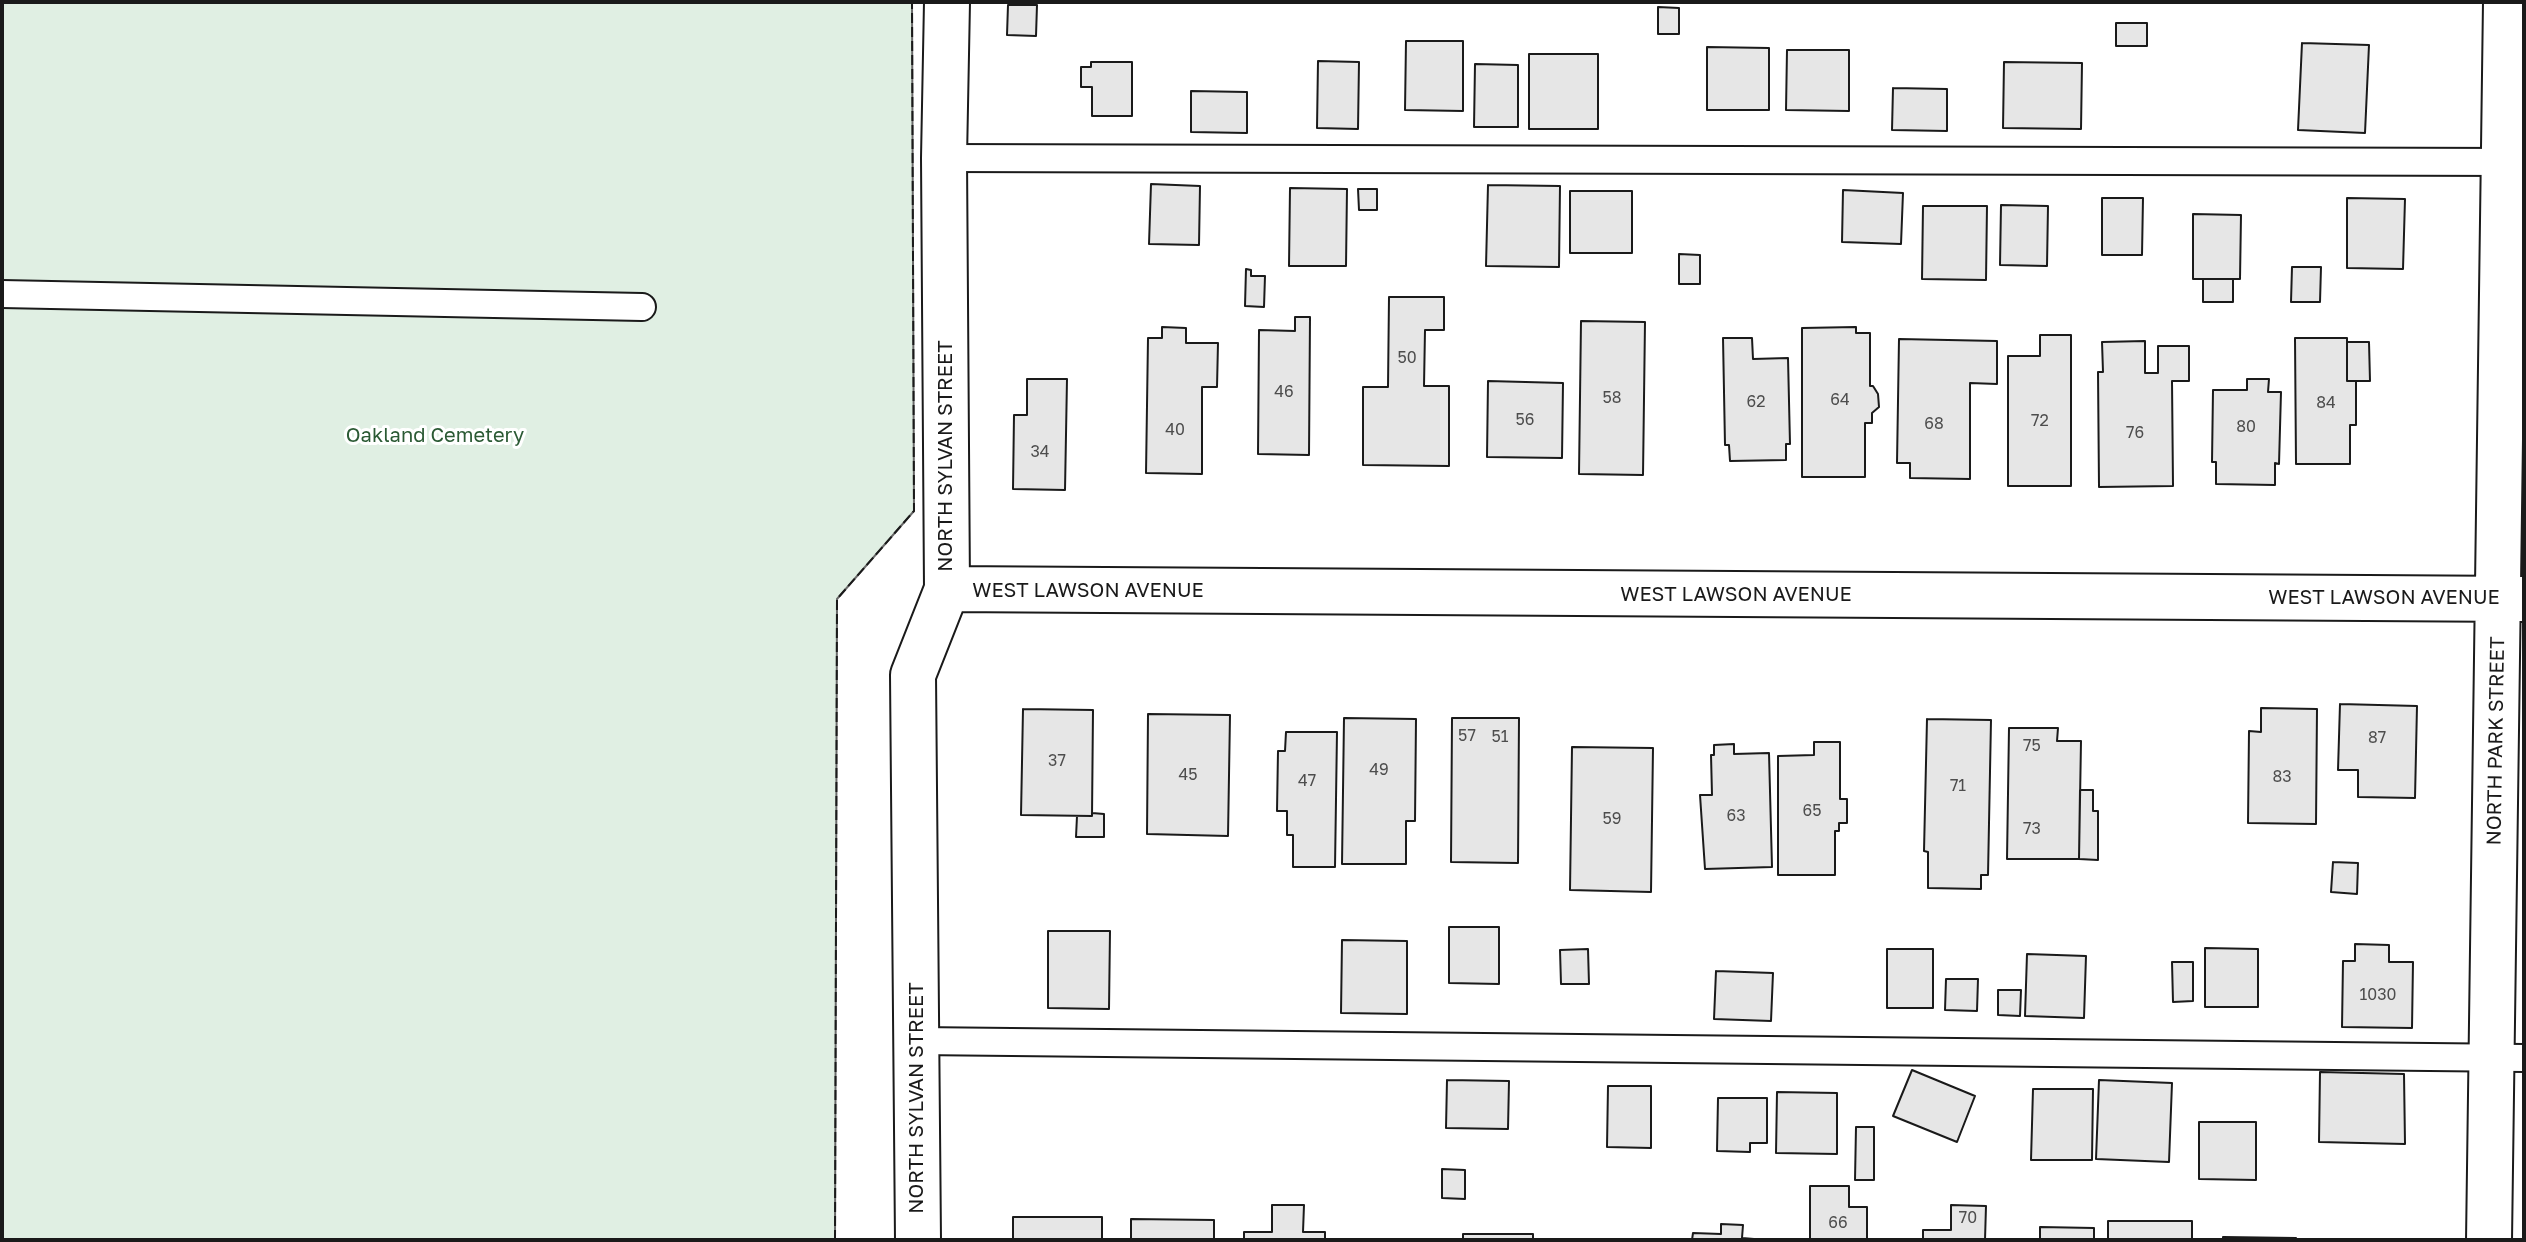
<!DOCTYPE html>
<style>
body{margin:0}
#map{position:relative;width:2526px;height:1242px;overflow:hidden;background:#fff;font-family:"Golos Text",sans-serif}
canvas{display:block}
.frame{position:absolute;inset:0;border:4px solid #1a1a1a;pointer-events:none}
</style>
<div id="map">
<canvas width="2526" height="1242"></canvas>
<div class="frame"></div>
</div>
<script>
const ctx = document.querySelector('canvas').getContext('2d');
ctx.lineJoin = 'round';
function fillPath(path, color) {
  ctx.fillStyle = color;
  ctx.fill(path, 'evenodd');
}
function poly(rows) {
  const path = new Path2D();
  for (const r of rows) {
    path.moveTo(r[0], r[1]);
    for (let i = 2; i < r.length; i += 2) path.lineTo(r[i], r[i + 1]);
  }
  return path;
}
function stroke(path, color, width, dash) {
  ctx.strokeStyle = color;
  ctx.lineWidth = width;
  ctx.lineCap = dash ? 'butt' : 'round';
  ctx.setLineDash(dash || []);
  ctx.stroke(path);
}
function drawText(font, color, halo, rows, align = 'center') {
  ctx.font = font + ' "Golos Text",sans-serif';
  ctx.lineWidth = 6;
  ctx.setLineDash([]);
  ctx.textBaseline = 'middle';
  ctx.strokeStyle = halo;
  ctx.fillStyle = color;
  for (const [text, x, y, turn = 0] of rows) {
    ctx.save();
    ctx.translate(x, y);
    ctx.rotate((+turn || 0) * Math.PI / 180);
    ctx.textAlign = isNaN(turn) ? turn : align;
    if (halo) ctx.strokeText(text, 0, 0);
    ctx.fillText(text, 0, 0);
    ctx.restore();
  }
}
const green = poly([
 [2,2,912,2,914,511,837,599,835,1240,2,1240,2,2]
]);
const building = poly([
 [1008,5,1037,5,1036,36,1007,35,1008,5],
 [1658,7,1679,8,1679,34,1658,34,1658,7],
 [2116,23,2147,23,2147,46,2116,46,2116,23],
 [1406,41,1463,41,1463,111,1405,110,1406,41],
 [2302,43,2369,45,2365,133,2298,130,2302,43],
 [1707,47,1769,48,1769,110,1707,110,1707,47],
 [1787,50,1849,50,1849,111,1786,110,1787,50],
 [1529,54,1598,54,1598,129,1529,129,1529,54],
 [1318,61,1359,62,1358,129,1317,128,1318,61],
 [1091,62,1132,62,1132,116,1092,116,1092,87,1081,87,1081,67,1091,67,1091,62],
 [2004,62,2082,63,2081,129,2003,128,2004,62],
 [1475,64,1518,65,1518,127,1474,127,1475,64],
 [1893,88,1947,89,1947,131,1892,130,1893,88],
 [1191,91,1247,92,1247,133,1191,132,1191,91],
 [1151,184,1200,186,1199,245,1149,244,1151,184],
 [1488,185,1560,186,1559,267,1486,266,1488,185],
 [1290,188,1347,189,1346,266,1289,266,1290,188],
 [1358,189,1377,189,1377,210,1359,210,1358,189],
 [1843,190,1903,193,1901,244,1842,242,1843,190],
 [1570,191,1632,191,1632,253,1570,253,1570,191],
 [2102,198,2143,198,2142,255,2102,255,2102,198],
 [2347,198,2405,199,2403,269,2347,268,2347,198],
 [2001,205,2048,206,2047,266,2000,265,2001,205],
 [1923,206,1987,206,1986,280,1922,279,1923,206],
 [2193,214,2241,215,2240,279,2193,279,2193,214],
 [1679,254,1700,255,1700,284,1679,284,1679,254],
 [2292,267,2321,267,2320,302,2291,302,2292,267],
 [1246,269,1251,270,1251,276,1265,276,1264,307,1245,306,1246,269],
 [2203,279,2233,279,2233,302,2203,302,2203,279],
 [1389,297,1444,297,1444,330,1425,330,1424,386,1449,386,1449,466,1363,465,1363,387,1388,387,1389,297],
 [1295,317,1310,317,1309,455,1258,454,1259,330,1295,331,1295,317],
 [1581,321,1645,322,1643,475,1579,474,1581,321],
 [1162,327,1186,328,1186,343,1218,343,1217,387,1202,387,1202,474,1146,473,1148,338,1162,338,1162,327],
 [1856,327,1856,333,1870,333,1870,386,1873,386,1878,394,1879,407,1872,413,1872,423,1865,423,1865,477,1802,477,1802,328,1856,327],
 [2040,335,2071,335,2071,486,2008,486,2008,356,2040,356,2040,335],
 [1723,338,1752,338,1753,359,1788,358,1790,444,1786,444,1786,460,1730,461,1729,445,1725,445,1723,338],
 [2295,338,2347,338,2347,381,2356,381,2356,425,2350,425,2350,464,2296,464,2295,338],
 [1899,339,1997,341,1997,384,1970,383,1970,479,1910,478,1910,463,1897,463,1899,339],
 [2145,341,2145,373,2158,373,2158,346,2189,346,2189,381,2172,381,2173,486,2099,487,2098,372,2103,372,2102,342,2145,341],
 [2347,342,2369,342,2370,381,2347,381,2347,342],
 [1027,379,1067,379,1065,490,1013,489,1014,415,1027,415,1027,379],
 [2247,379,2269,379,2268,392,2281,392,2279,464,2275,463,2275,485,2216,484,2216,462,2212,462,2213,390,2247,390,2247,379],
 [1488,381,1563,383,1562,458,1487,457,1488,381],
 [2340,704,2417,706,2415,798,2358,797,2358,770,2338,770,2340,704],
 [2261,708,2317,709,2316,824,2248,823,2249,731,2261,732,2261,708],
 [1023,709,1093,710,1092,816,1021,815,1023,709],
 [1148,714,1230,715,1228,836,1147,834,1148,714],
 [1344,718,1416,719,1415,821,1406,821,1406,864,1342,864,1344,718],
 [1452,718,1519,718,1518,863,1451,862,1452,718],
 [1927,719,1991,720,1988,875,1981,875,1981,889,1928,888,1928,852,1924,851,1927,719],
 [2009,728,2058,728,2057,741,2081,741,2079,859,2007,859,2009,728],
 [1286,732,1337,732,1335,867,1293,867,1293,835,1287,835,1287,811,1277,811,1278,751,1285,751,1286,732],
 [1814,742,1840,742,1840,799,1847,799,1847,823,1839,823,1839,831,1835,831,1835,875,1778,875,1778,756,1814,755,1814,742],
 [1734,744,1734,754,1769,753,1772,867,1705,869,1700,795,1712,795,1711,755,1714,755,1714,745,1734,744],
 [1572,747,1653,748,1651,892,1570,890,1572,747],
 [2080,790,2093,790,2093,811,2098,811,2098,860,2079,859,2080,790],
 [1092,813,1104,814,1104,837,1076,837,1077,816,1092,816,1092,813],
 [2333,862,2358,863,2357,894,2331,892,2333,862],
 [1449,927,1499,927,1499,984,1449,983,1449,927],
 [1048,931,1110,931,1109,1009,1048,1008,1048,931],
 [1342,940,1407,941,1407,1014,1341,1013,1342,940],
 [2355,944,2389,945,2389,962,2413,962,2412,1028,2342,1027,2343,961,2355,961,2355,944],
 [2205,948,2258,949,2258,1007,2205,1007,2205,948],
 [1588,949,1589,984,1561,984,1560,950,1588,949],
 [1887,949,1933,949,1933,1008,1887,1008,1887,949],
 [2027,954,2086,956,2084,1018,2025,1016,2027,954],
 [2172,962,2193,962,2193,1001,2173,1002,2172,962],
 [1716,971,1773,973,1771,1021,1714,1019,1716,971],
 [1946,979,1978,979,1977,1011,1945,1010,1946,979],
 [1998,990,2021,990,2020,1016,1998,1015,1998,990],
 [1912,1070,1975,1096,1957,1142,1893,1116,1912,1070],
 [2320,1072,2404,1074,2405,1144,2319,1142,2320,1072],
 [1447,1080,1509,1081,1508,1129,1446,1128,1447,1080],
 [2099,1080,2172,1083,2169,1162,2096,1159,2099,1080],
 [1608,1086,1651,1086,1651,1148,1607,1147,1608,1086],
 [2033,1089,2093,1089,2092,1160,2031,1160,2033,1089],
 [1777,1092,1837,1093,1837,1154,1776,1153,1777,1092],
 [1718,1098,1767,1098,1767,1143,1750,1143,1750,1152,1717,1151,1718,1098],
 [2199,1122,2256,1122,2256,1180,2199,1179,2199,1122],
 [1856,1127,1874,1127,1874,1180,1855,1180,1856,1127],
 [1442,1169,1465,1170,1465,1199,1442,1198,1442,1169],
 [1810,1186,1849,1186,1849,1207,1867,1207,1867,1240,1810,1240,1810,1186],
 [1272,1205,1304,1205,1303,1232,1325,1232,1325,1240,1244,1240,1244,1232,1272,1232,1272,1205],
 [1951,1205,1986,1206,1985,1240,1923,1240,1923,1230,1951,1230,1951,1205],
 [1013,1217,1102,1217,1102,1240,1013,1240,1013,1217],
 [1131,1219,1214,1220,1214,1240,1131,1240,1131,1219],
 [2108,1221,2192,1221,2192,1240,2108,1240,2108,1221],
 [1721,1224,1743,1225,1742,1238,1766,1240,1692,1240,1693,1233,1721,1234,1721,1224],
 [2040,1227,2094,1228,2094,1240,2040,1240,2040,1227],
 [1463,1234,1533,1234,1533,1240,1463,1240,1463,1234],
 [2223,1237,2296,1238,2296,1240,2223,1240,2223,1237]
]);
const lane = poly([
 [944,158,2516,162],
 [2,294,642,307],
 [917,1041,2524,1058]
]);
const street = poly([
 [947,589,2524,599],
 [918,1240,913,675,947,589,944,158,947,2],
 [2489,1240,2506,2]
]);
const fence = poly([
 [835,1240,837,599,914,511,912,2]
]);
const numberNames = [
 ["50",1407,358],
 ["46",1284,392],
 ["58",1612,398],
 ["64",1840,400],
 ["62",1756,402],
 ["84",2326,403],
 ["56",1525,420],
 ["72",2040,421],
 ["68",1934,424],
 ["80",2246,427],
 ["40",1175,430],
 ["76",2135,433],
 ["34",1040,452],
 ["57",1467,736],
 ["51",1500,737],
 ["87",2377,738],
 ["75",2032,746],
 ["37",1057,761],
 ["49",1379,770],
 ["45",1188,775],
 ["83",2282,777],
 ["47",1307,781],
 ["71",1958,786],
 ["65",1812,811],
 ["63",1736,816],
 ["59",1612,819],
 ["73",2032,829],
 ["1030",2378,995],
 ["70",1968,1218],
 ["66",1838,1223]
];
const parkNames = [
 ["Oakland Cemetery",435,436]
];
const streetNames = [
 ["NORTH SYLVAN STREET",946,456,-90],
 ["WEST LAWSON AVENUE",1088,591],
 ["WEST LAWSON AVENUE",1736,595],
 ["WEST LAWSON AVENUE",2384,598],
 ["NORTH PARK STREET",2496,741,-89],
 ["NORTH SYLVAN STREET",917,1098,-90]
];
fillPath(green, '#e0efe3');
stroke(green, '#6a6a6a', 2);
fillPath(building, '#e6e6e6');
stroke(building, '#1a1a1a', 2);
stroke(lane, '#1a1a1a', 30);
stroke(street, '#1a1a1a', 48);
stroke(lane, '#fff', 26);
stroke(street, '#fff', 44);
stroke(fence, '#1a1a1a', 2, [10, 4]);
drawText('16px', '#4d4d4d', null, numberNames);
drawText('20px', '#2b5a34', '#fff', parkNames);
drawText('20px', '#1a1a1a', '#fff', streetNames);
</script>
